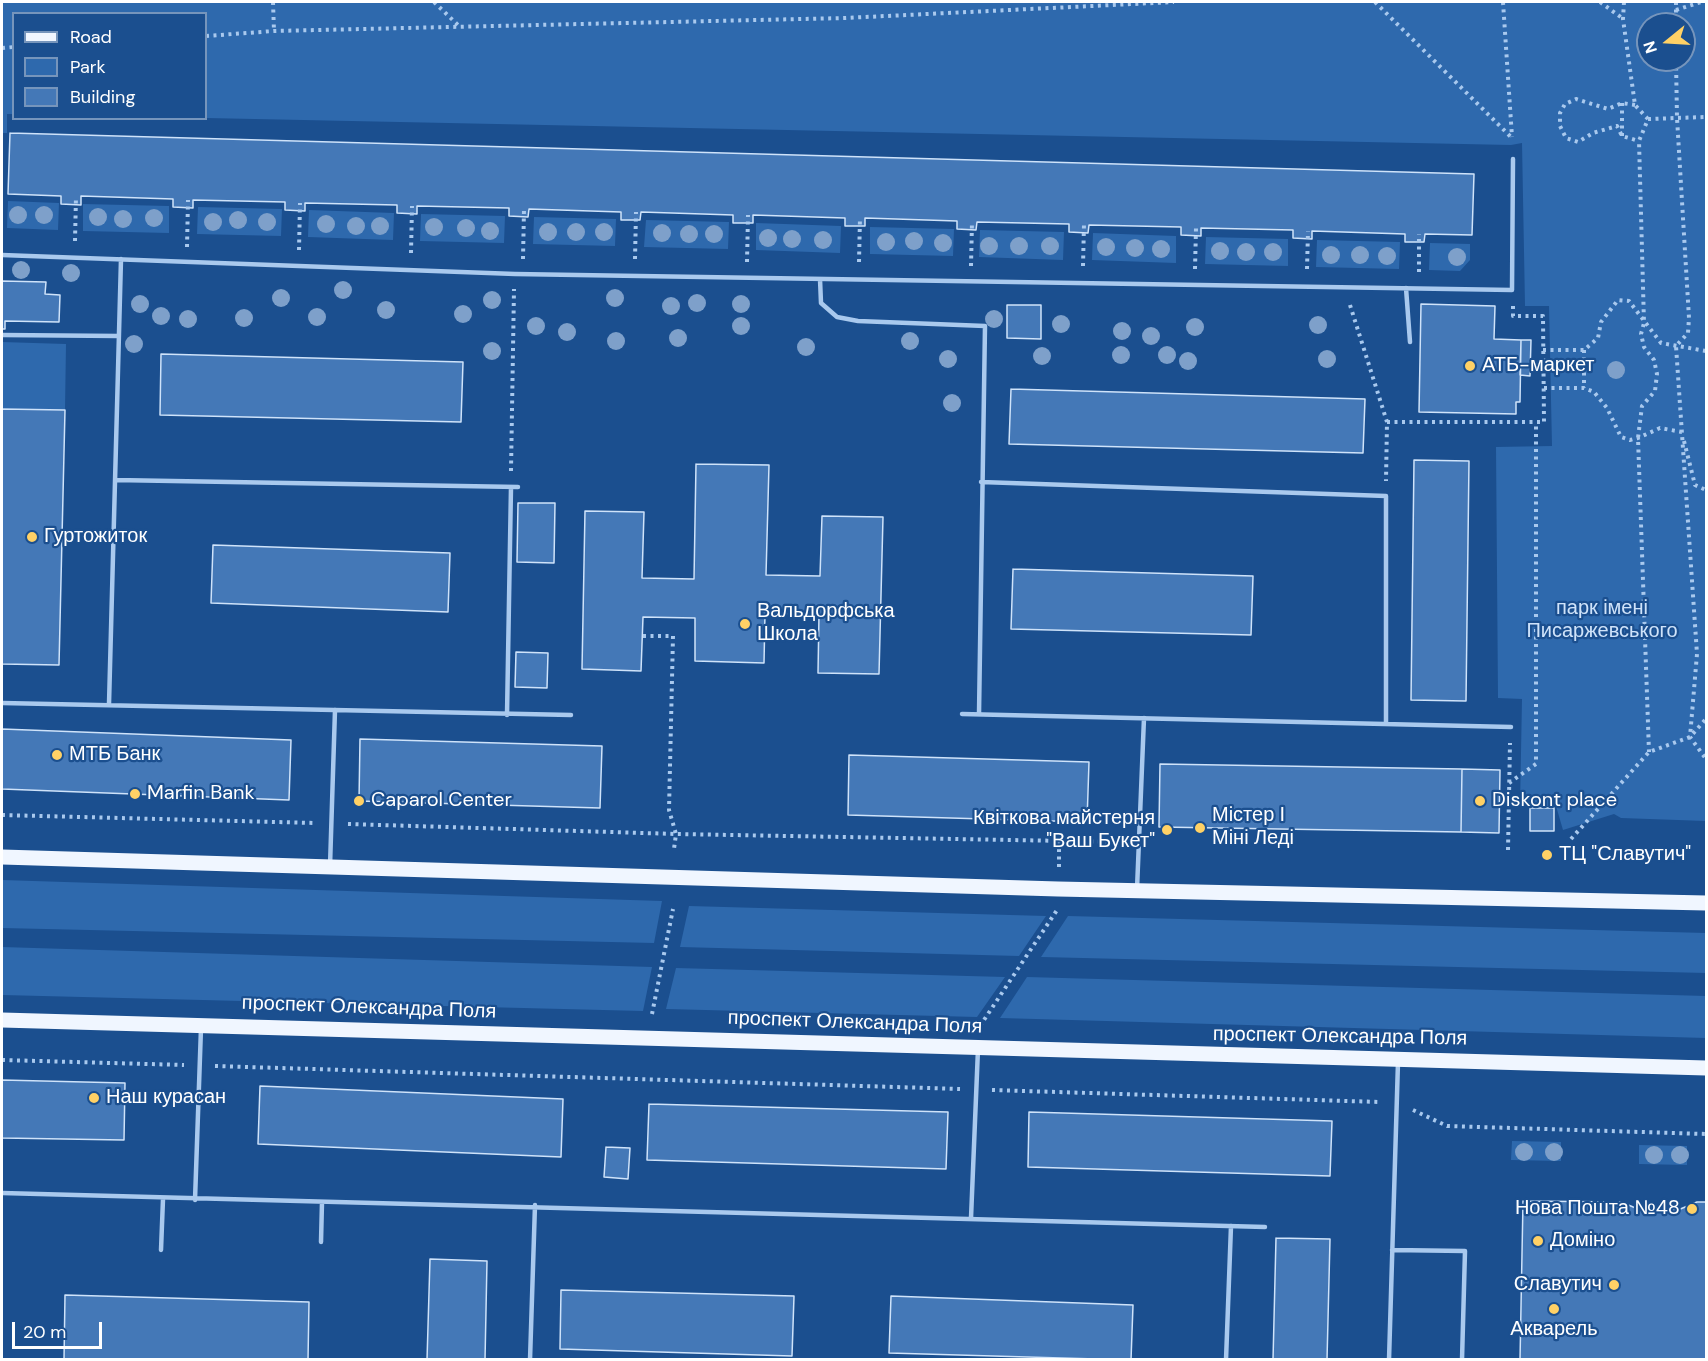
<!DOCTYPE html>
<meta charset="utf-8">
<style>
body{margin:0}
#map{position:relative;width:1708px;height:1361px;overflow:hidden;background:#1b4f8f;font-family:"DM Sans",sans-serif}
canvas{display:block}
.frame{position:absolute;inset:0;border:3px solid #fff;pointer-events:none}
.legend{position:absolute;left:12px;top:12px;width:195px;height:108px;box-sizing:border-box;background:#1b4f8f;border:2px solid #7695bc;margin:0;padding:8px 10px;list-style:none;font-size:18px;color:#fff}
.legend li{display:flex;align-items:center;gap:12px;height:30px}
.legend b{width:30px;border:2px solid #7695bc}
.north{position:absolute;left:1636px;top:12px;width:60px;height:60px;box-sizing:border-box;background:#1b4f8f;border:2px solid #7695bc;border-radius:50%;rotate:252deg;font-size:16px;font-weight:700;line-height:24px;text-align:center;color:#fff}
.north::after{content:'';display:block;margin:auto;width:21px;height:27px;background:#ffd166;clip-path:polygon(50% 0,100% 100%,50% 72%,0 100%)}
.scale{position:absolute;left:12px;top:1322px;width:90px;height:27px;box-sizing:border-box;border:3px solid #fff;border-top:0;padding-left:8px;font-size:18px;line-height:21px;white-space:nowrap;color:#fff;-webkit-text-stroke:4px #1b4f8f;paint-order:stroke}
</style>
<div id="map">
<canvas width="1708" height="1361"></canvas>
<div class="frame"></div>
<ul class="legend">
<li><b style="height:8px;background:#f0f6ff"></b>Road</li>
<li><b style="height:16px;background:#2e69ad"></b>Park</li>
<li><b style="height:16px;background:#4478b7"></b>Building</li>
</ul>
<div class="north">N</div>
<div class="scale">20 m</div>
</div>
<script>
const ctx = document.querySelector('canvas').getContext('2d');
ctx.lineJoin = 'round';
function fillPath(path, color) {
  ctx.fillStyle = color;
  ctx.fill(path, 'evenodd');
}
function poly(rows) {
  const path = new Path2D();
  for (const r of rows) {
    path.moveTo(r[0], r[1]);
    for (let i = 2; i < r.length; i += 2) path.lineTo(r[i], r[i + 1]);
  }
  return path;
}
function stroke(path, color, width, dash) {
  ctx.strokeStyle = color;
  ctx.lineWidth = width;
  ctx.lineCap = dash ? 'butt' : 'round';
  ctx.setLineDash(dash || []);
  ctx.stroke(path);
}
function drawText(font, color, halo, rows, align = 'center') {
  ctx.font = font + ' "DM Sans",sans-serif';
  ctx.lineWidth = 4.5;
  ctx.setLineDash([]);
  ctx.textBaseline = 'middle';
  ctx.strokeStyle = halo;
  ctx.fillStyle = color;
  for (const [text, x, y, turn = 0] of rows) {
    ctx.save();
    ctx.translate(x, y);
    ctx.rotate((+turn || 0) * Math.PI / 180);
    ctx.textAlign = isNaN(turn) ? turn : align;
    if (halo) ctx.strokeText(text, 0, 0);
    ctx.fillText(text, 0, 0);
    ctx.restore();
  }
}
const green = poly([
 [2,2,1706,2,1706,821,1621,818,1614,814,1563,830,1556,806,1520,806,1522,699,1498,698,1496,447,1552,446,1549,306,1525,306,1522,143,1511,145,206,118,206,14,14,14,13,114,7,114,7,133,2,133],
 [1648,24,1684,24,1684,60,1648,60],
 [8,201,59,203,58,230,7,228],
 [83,204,169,206,169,233,83,231],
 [198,207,282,209,281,236,197,234],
 [309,210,394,213,393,240,308,237],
 [421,214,505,216,504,243,420,241],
 [534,217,616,219,615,246,533,244],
 [646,220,729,222,728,249,644,247],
 [756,223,841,226,840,253,756,250],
 [870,227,954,229,953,256,870,254],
 [980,230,1064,232,1063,260,979,257],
 [1093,233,1176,236,1176,263,1092,260],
 [1206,237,1288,239,1288,266,1205,264],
 [1317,240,1400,242,1399,269,1316,267],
 [1430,243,1470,244,1470,260,1460,271,1429,270],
 [2,342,66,344,65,410,2,409],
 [2,880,662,901,654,943,2,928],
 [689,906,1046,916,1019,956,680,947],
 [1068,916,1706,933,1706,973,1041,957],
 [2,947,652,967,643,1011,2,995],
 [676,968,1005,977,977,1017,666,1009],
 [1027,977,1706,996,1706,1038,1000,1018],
 [1512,1141,1561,1142,1561,1161,1511,1160],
 [1639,1145,1687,1146,1687,1165,1639,1164]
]);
const building = poly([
 [10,133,1474,174,1472,235,1425,234,1424,242,1405,242,1405,234,1312,231,1312,239,1293,238,1293,230,1201,228,1201,236,1181,235,1181,227,1089,225,1088,233,1069,232,1069,224,977,222,976,230,957,229,957,221,865,218,865,226,845,226,845,218,753,215,753,223,733,223,733,215,641,212,640,220,621,220,621,212,529,209,528,217,509,216,509,208,417,206,417,214,397,213,397,205,305,203,305,211,285,210,285,202,193,200,193,208,173,207,173,199,81,196,81,205,61,204,61,196,8,194,10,133],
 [2,281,46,282,45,294,60,295,59,322,5,321,5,329,2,329,2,281],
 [1421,304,1495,306,1494,339,1521,340,1520,402,1516,402,1516,414,1419,412,1421,304],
 [1007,305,1041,305,1041,339,1007,338,1007,305],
 [1521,340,1531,340,1530,376,1520,375,1521,340],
 [161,354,463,362,461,422,160,415,161,354],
 [1011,389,1365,399,1363,453,1009,444,1011,389],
 [2,409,65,410,59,665,2,664,2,409],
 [1414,460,1469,461,1466,701,1411,700,1414,460],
 [696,464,769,465,766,575,820,576,822,516,883,517,879,674,818,673,819,614,765,613,764,663,695,661,695,618,643,617,641,671,582,669,585,511,644,512,642,578,694,579,696,464],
 [518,503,555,503,554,563,517,562,518,503],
 [213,545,450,553,448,612,211,603,213,545],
 [1013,569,1253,576,1251,635,1011,629,1013,569],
 [516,652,548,653,547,688,515,687,516,652],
 [2,729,291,740,289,800,2,789,2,729],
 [360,739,602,746,600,808,359,801,360,739],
 [849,755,1089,762,1087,822,848,815,849,755],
 [1160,764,1462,769,1461,832,1159,827,1160,764],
 [1462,769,1500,770,1499,833,1461,832,1462,769],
 [1530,808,1554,808,1554,831,1530,831,1530,808],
 [2,1080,125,1083,124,1140,2,1138,2,1080],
 [260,1086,563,1099,561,1157,258,1144,260,1086],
 [649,1104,948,1112,946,1169,647,1160,649,1104],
 [1029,1112,1332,1121,1330,1176,1028,1167,1029,1112],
 [606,1147,630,1148,628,1179,604,1177,606,1147],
 [1523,1201,1621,1202,1638,1209,1678,1210,1697,1202,1706,1202,1706,1360,1520,1360,1523,1201],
 [1276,1238,1330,1239,1327,1360,1273,1360,1276,1238],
 [430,1259,487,1261,485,1360,427,1360,430,1259],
 [561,1290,794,1296,792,1356,560,1349,561,1290],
 [65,1295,309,1302,308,1360,64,1360,65,1295],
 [891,1296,1133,1305,1131,1360,889,1353,891,1296]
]);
const path = poly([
 [273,2,274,31],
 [434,2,459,26],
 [1375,2,1512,138],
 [1503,2,1512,137],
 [1600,2,1622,18],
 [1624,2,1623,19,1635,105,1648,119,1639,141,1644,323,1641,334,1644,347,1654,360,1657,374,1655,391,1642,406,1638,438,1649,752],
 [1676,2,1676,24],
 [1676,10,1701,2],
 [206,36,274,31,845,18,1174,2],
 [2,48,14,47],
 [1676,60,1677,118,1689,318,1688,333,1676,346,1697,654,1690,737,1706,759],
 [1635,105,1622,103,1608,109,1576,99,1565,104,1560,113,1560,126,1566,138,1578,142,1593,133,1617,126,1622,136,1639,141],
 [1648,119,1706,117],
 [1622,136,1622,103],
 [75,241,76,196],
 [187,247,188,200],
 [299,250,300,203],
 [411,253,412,206],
 [523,259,524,209],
 [635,259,636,212],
 [747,262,748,215],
 [859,262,860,218],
 [971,266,972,222],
 [1083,266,1084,224],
 [1195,269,1196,228],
 [1307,269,1308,231],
 [1419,272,1419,234],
 [1350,305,1387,422,1386,481],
 [1543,350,1584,350,1598,338,1601,322,1618,300,1629,301,1661,343,1706,351],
 [1584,350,1584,388],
 [1544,388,1584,388,1594,392,1607,408,1621,437,1630,440,1638,438,1660,428,1682,432,1682,434],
 [1387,422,1544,422,1543,316,1513,316,1513,305],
 [1684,441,1695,485,1706,490],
 [511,471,514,289],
 [643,636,673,636,669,810,676,834,674,849],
 [1509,783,1536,764,1536,422],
 [2,815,316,823],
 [348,824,676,834,1123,842],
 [1571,839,1649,752,1690,737,1706,719],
 [1508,850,1510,743],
 [1059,867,1059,840],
 [652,1014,673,909],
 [980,1026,1057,910],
 [2,1060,184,1065],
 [215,1066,960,1089],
 [992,1090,1380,1102],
 [1413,1110,1447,1126,1706,1134]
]);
const lane = poly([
 [2,255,515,274,1512,290,1513,159],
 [820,279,821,303,837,317,858,321,985,326,979,714],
 [1406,288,1410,342],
 [2,335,119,336],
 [115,480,518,487],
 [981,482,1386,496,1386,724],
 [2,703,571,715],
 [109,704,121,259],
 [962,714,1511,727],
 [507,715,511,487],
 [330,866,335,710],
 [1137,889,1144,718],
 [2,1193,1265,1227],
 [195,1200,201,1028],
 [971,1218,978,1049],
 [321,1242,322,1202],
 [161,1250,163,1199],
 [1392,1250,1465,1251,1462,1360],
 [530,1360,535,1205],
 [1226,1360,1231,1226],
 [1389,1360,1398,1062]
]);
const primary = poly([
 [2,857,1058,889,1706,903],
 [2,1020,1706,1068]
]);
const trees = [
 [18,215],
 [44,215],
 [98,217],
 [154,218],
 [123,219],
 [238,220],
 [213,222],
 [267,222],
 [326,224],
 [356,226],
 [380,226],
 [434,227],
 [466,228],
 [490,231],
 [548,232],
 [576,232],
 [604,232],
 [662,233],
 [689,234],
 [714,234],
 [768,238],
 [792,239],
 [823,240],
 [914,241],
 [886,242],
 [943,243],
 [989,246],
 [1019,246],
 [1050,246],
 [1106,247],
 [1135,248],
 [1161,249],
 [1220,251],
 [1246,252],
 [1273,252],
 [1331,255],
 [1360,255],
 [1387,256],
 [1457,257],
 [21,270],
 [71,273],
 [343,290],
 [281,298],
 [615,298],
 [492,300],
 [697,303],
 [140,304],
 [741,304],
 [671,306],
 [386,310],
 [463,314],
 [161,316],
 [317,317],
 [244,318],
 [188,319],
 [994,319],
 [1061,324],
 [1318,325],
 [536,326],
 [741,326],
 [1195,327],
 [1122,331],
 [567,332],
 [1151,336],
 [678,338],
 [616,341],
 [910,341],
 [134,344],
 [806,347],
 [492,351],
 [1121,355],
 [1167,355],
 [1042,356],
 [948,359],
 [1327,359],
 [1188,361],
 [1616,370],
 [952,403],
 [1524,1152],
 [1554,1152],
 [1654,1155],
 [1680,1155]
];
const markers = [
 [1470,366,6,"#ffd166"],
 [32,537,6,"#ffd166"],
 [745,624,6,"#ffd166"],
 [57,755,6,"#ffd166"],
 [135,794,6,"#ffd166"],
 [359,801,6,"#ffd166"],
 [1480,801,6,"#ffd166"],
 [1200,828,6,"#ffd166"],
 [1167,830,6,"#ffd166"],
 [1547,855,6,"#ffd166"],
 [94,1098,6,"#ffd166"],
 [1692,1209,6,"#ffd166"],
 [1538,1241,6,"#ffd166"],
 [1614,1285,6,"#ffd166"],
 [1554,1309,6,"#ffd166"]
];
const poiNames = [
 ["АТБ-маркет",1482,366],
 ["Гуртожиток",44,537],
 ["Вальдорфська",757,612],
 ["Школа",757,635],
 ["МТБ Банк",69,755],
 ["Marfin Bank",147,794],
 ["Caparol Center",371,801],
 ["Diskont place",1492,801],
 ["Містер І",1212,816],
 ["Міні Леді",1212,839],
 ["Квіткова майстерня",1155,819,"right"],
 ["\"Ваш Букет\"",1155,842,"right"],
 ["ТЦ \"Славутич\"",1559,855],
 ["Наш курасан",106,1098],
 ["Нова Пошта №48",1680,1209,"right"],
 ["Доміно",1550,1241],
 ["Славутич",1602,1285,"right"],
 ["Акварель",1554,1330,"center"]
];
const parkNames = [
 ["парк імені",1602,609],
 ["Писаржевського",1602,632]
];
const streetNames = [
 ["проспект Олександра Поля",369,1008,2],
 ["проспект Олександра Поля",855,1023,2],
 ["проспект Олександра Поля",1340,1037,1]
];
fillPath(green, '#2e69ad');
fillPath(building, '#4478b7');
stroke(building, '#cfe3fa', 1.5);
stroke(path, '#a9c9ee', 4, [3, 4.5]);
stroke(lane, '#a9c9ee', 4.5);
stroke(primary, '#f0f6ff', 15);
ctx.fillStyle = '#7ea0ca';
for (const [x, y] of trees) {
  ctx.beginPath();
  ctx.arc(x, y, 9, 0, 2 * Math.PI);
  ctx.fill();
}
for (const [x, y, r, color] of markers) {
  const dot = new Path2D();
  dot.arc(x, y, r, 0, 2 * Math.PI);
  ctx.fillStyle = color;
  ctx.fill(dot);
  stroke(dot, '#1b4f8f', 2);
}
drawText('20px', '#fff', '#1b4f8f', poiNames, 'left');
drawText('20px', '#cfe3fa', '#1b4f8f', parkNames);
drawText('20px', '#fff', '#1b4f8f', streetNames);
</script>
